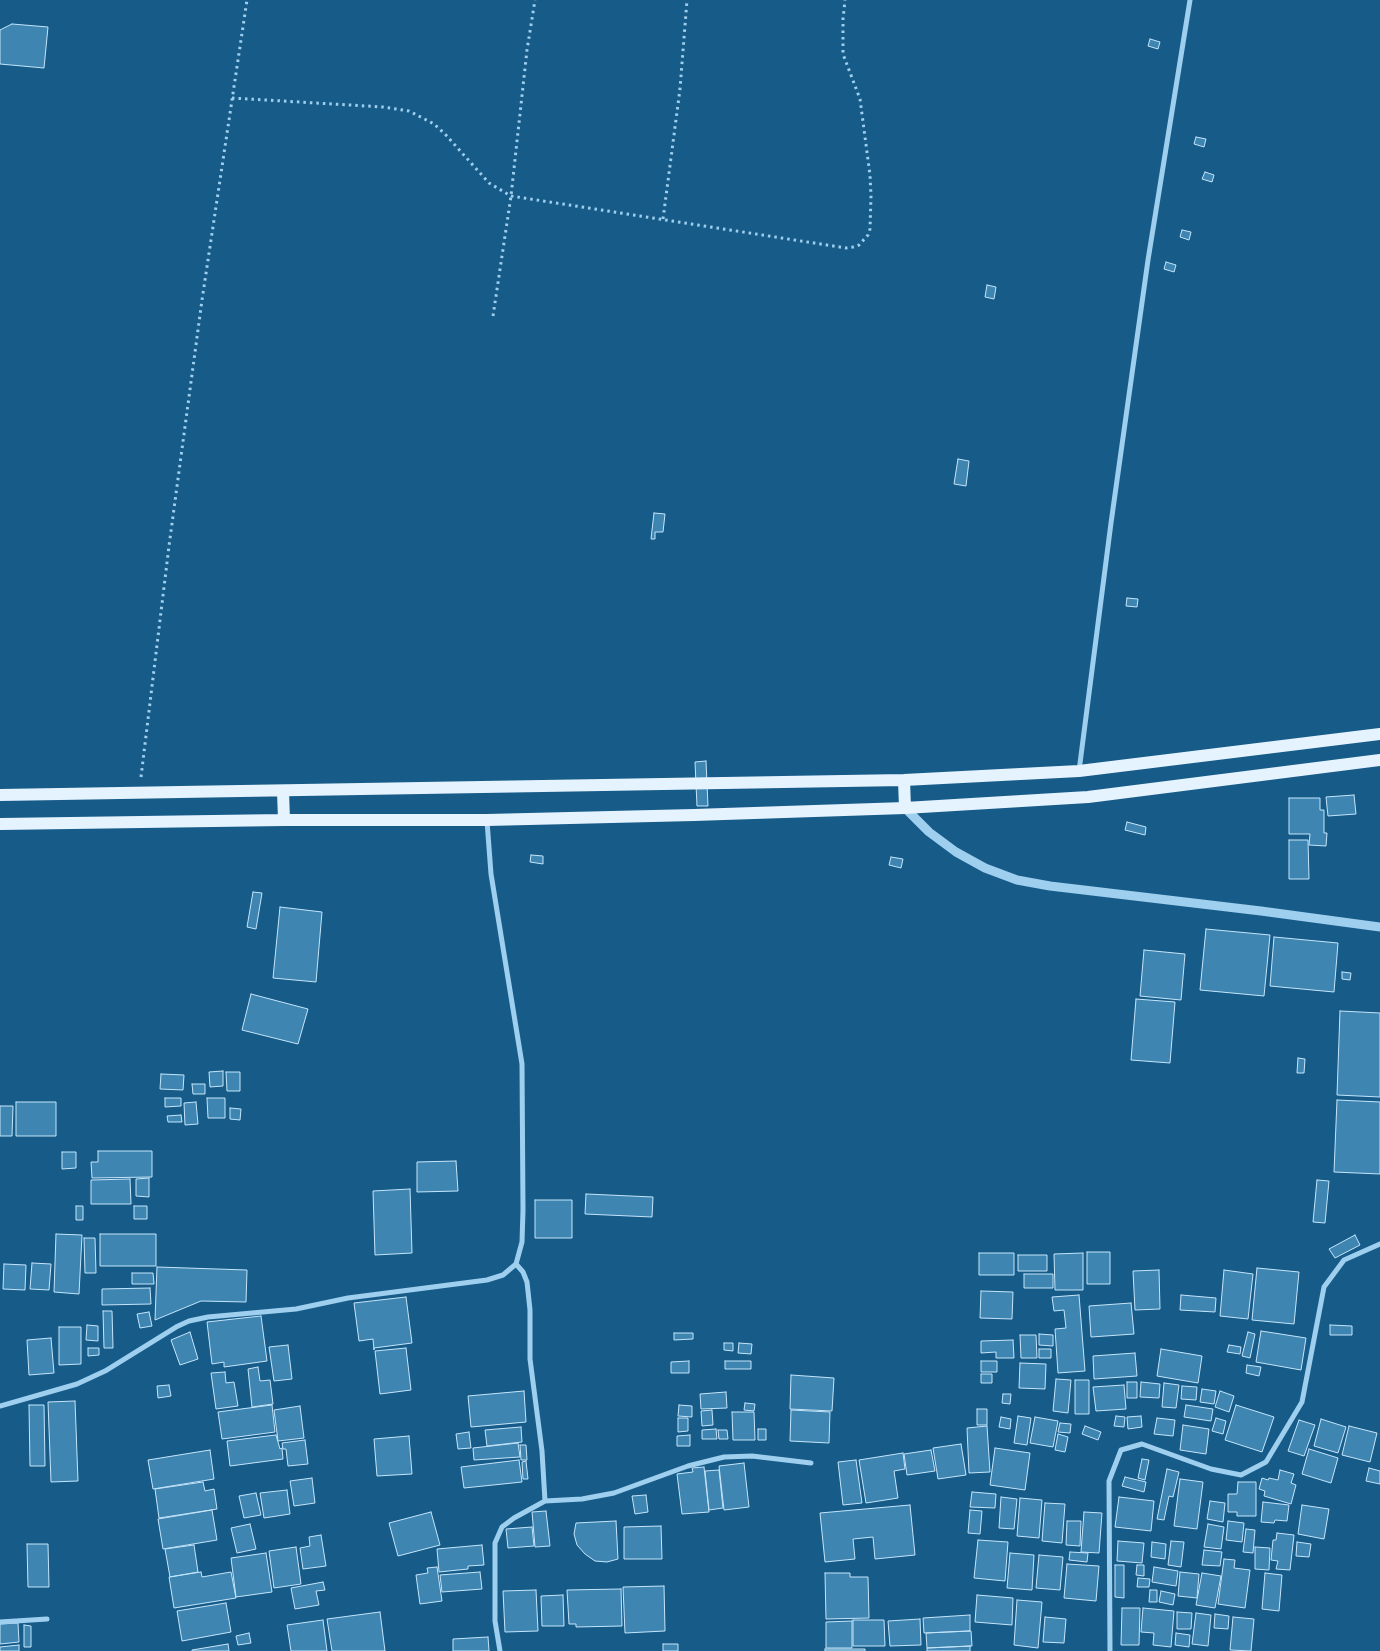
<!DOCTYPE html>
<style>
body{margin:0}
canvas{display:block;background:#175b89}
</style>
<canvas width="1380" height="1651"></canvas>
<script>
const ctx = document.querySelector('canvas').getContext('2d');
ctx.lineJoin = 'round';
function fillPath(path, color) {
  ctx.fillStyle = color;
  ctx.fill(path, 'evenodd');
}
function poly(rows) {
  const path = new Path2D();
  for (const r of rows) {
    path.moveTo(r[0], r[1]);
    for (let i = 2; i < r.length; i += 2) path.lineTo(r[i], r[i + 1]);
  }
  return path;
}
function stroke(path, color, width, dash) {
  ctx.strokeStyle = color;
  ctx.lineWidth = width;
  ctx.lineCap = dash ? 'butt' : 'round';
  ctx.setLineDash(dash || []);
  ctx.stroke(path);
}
const building = poly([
 [12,24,48,27,44,68,0,64,0,30,12,24],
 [1150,39,1160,42,1158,49,1148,46,1150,39],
 [1196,137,1206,139,1204,147,1194,144,1196,137],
 [1205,172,1214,175,1212,182,1202,179,1205,172],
 [1182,230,1191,232,1189,240,1180,237,1182,230],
 [1166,262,1176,265,1174,272,1164,269,1166,262],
 [987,285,996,287,994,299,985,297,987,285],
 [958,459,969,461,966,486,954,484,958,459],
 [654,513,665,514,663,532,655,532,655,539,651,539,654,513],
 [1127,598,1138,599,1137,607,1126,606,1127,598],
 [706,761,708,806,697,806,695,762,706,761],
 [1354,795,1356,814,1328,816,1326,797,1354,795],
 [1289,798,1320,798,1320,810,1324,810,1324,833,1327,833,1326,846,1309,845,1310,834,1289,834,1289,798],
 [1127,822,1146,827,1145,835,1125,830,1127,822],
 [1289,840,1308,840,1309,879,1289,879,1289,840],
 [531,855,543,856,543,864,530,862,531,855],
 [891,857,903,859,901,868,889,865,891,857],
 [253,892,262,893,256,929,247,927,253,892],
 [280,907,322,912,316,982,273,978,280,907],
 [1206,929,1270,935,1264,996,1200,990,1206,929],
 [1274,937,1338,943,1334,992,1270,986,1274,937],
 [1144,950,1185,954,1181,1000,1140,996,1144,950],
 [1342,972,1351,973,1350,980,1342,979,1342,972],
 [251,994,308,1009,298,1044,242,1030,251,994],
 [1136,999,1175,1002,1170,1063,1131,1060,1136,999],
 [1340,1011,1380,1013,1380,1097,1337,1095,1340,1011],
 [1298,1058,1305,1059,1304,1073,1297,1073,1298,1058],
 [223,1071,223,1086,210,1087,209,1072,223,1071],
 [226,1072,240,1072,240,1091,227,1091,226,1072],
 [161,1074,184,1075,183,1090,160,1089,161,1074],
 [192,1084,205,1084,205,1094,193,1094,192,1084],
 [165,1098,181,1098,181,1106,165,1107,165,1098],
 [207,1098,225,1098,225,1118,208,1118,207,1098],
 [1337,1100,1380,1102,1380,1174,1334,1172,1337,1100],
 [16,1102,56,1102,56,1136,16,1136,16,1102],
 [196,1102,198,1124,185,1125,184,1103,196,1102],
 [0,1106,13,1106,12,1136,0,1136,0,1106],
 [230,1108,241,1109,240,1120,230,1119,230,1108],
 [181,1115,182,1122,168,1122,167,1116,181,1115],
 [98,1151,152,1151,152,1177,92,1178,91,1162,98,1162,98,1151],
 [62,1152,76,1152,76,1168,62,1169,62,1152],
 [456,1161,458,1191,417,1192,417,1162,456,1161],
 [149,1178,149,1197,136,1196,136,1179,149,1178],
 [130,1179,131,1204,91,1204,91,1180,130,1179],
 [1317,1180,1329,1181,1325,1223,1313,1222,1317,1180],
 [410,1189,412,1253,375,1255,373,1191,410,1189],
 [586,1194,653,1197,652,1217,585,1214,586,1194],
 [535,1200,572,1200,572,1238,535,1238,535,1200],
 [76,1206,83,1206,83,1220,76,1220,76,1206],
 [134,1206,147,1206,147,1219,134,1219,134,1206],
 [56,1234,82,1235,79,1294,54,1292,56,1234],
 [100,1234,156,1234,156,1266,100,1266,100,1234],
 [1355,1235,1360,1245,1335,1258,1329,1249,1355,1235],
 [84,1238,95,1238,96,1273,85,1273,84,1238],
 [1087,1252,1110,1252,1110,1284,1087,1284,1087,1252],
 [979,1253,1014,1253,1014,1275,979,1275,979,1253],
 [1083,1253,1083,1290,1055,1290,1054,1254,1083,1253],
 [1018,1255,1047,1255,1047,1271,1018,1271,1018,1255],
 [32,1263,51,1264,49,1290,30,1289,32,1263],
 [4,1264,26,1265,25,1290,3,1289,4,1264],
 [157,1267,247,1270,246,1302,201,1301,155,1320,157,1267],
 [1257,1268,1299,1272,1294,1324,1252,1320,1257,1268],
 [1159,1270,1160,1309,1135,1310,1133,1271,1159,1270],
 [1224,1270,1253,1274,1248,1319,1220,1316,1224,1270],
 [132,1273,153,1273,154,1284,132,1284,132,1273],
 [1024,1274,1053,1274,1053,1288,1024,1288,1024,1274],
 [150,1288,151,1304,102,1305,102,1289,150,1288],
 [981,1291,1013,1292,1012,1319,980,1318,981,1291],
 [1079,1295,1085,1371,1058,1373,1055,1329,1066,1328,1064,1310,1054,1311,1052,1297,1079,1295],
 [1181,1295,1216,1298,1215,1312,1180,1310,1181,1295],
 [406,1297,412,1343,374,1348,374,1350,373,1339,359,1341,354,1303,406,1297],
 [1131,1303,1134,1334,1091,1337,1089,1306,1131,1303],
 [103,1311,112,1311,113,1348,104,1348,103,1311],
 [149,1312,152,1326,140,1328,137,1314,149,1312],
 [261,1316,267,1361,224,1367,224,1362,212,1364,207,1322,261,1316],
 [87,1325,98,1326,98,1341,86,1340,87,1325],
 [1330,1325,1352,1326,1352,1335,1330,1335,1330,1325],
 [59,1327,81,1327,81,1364,59,1365,59,1327],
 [1261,1331,1306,1338,1301,1370,1256,1362,1261,1331],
 [190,1332,198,1359,180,1365,171,1340,190,1332],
 [1248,1332,1255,1334,1250,1358,1242,1356,1248,1332],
 [674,1333,693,1333,693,1339,674,1340,674,1333],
 [1039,1334,1053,1335,1053,1346,1039,1345,1039,1334],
 [1020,1335,1036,1335,1037,1358,1021,1358,1020,1335],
 [51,1338,54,1373,29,1375,27,1340,51,1338],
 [1013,1340,1014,1358,996,1358,996,1352,981,1353,981,1341,1013,1340],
 [724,1343,733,1343,733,1351,724,1350,724,1343],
 [739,1343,752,1344,751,1354,738,1353,739,1343],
 [288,1345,292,1379,274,1381,269,1347,288,1345],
 [1229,1345,1241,1347,1240,1354,1227,1352,1229,1345],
 [88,1348,99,1348,99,1355,88,1356,88,1348],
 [406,1348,411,1390,380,1394,375,1351,406,1348],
 [1039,1349,1051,1349,1051,1358,1039,1358,1039,1349],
 [1161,1349,1202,1356,1198,1383,1157,1376,1161,1349],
 [1135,1353,1137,1376,1094,1379,1093,1356,1135,1353],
 [689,1361,689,1373,671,1373,671,1362,689,1361],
 [725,1361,751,1361,751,1369,725,1369,725,1361],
 [981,1361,997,1361,997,1372,981,1372,981,1361],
 [1020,1363,1046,1364,1045,1389,1019,1388,1020,1363],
 [1247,1365,1261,1367,1259,1376,1246,1373,1247,1365],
 [258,1367,260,1381,270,1380,273,1404,252,1407,248,1369,258,1367],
 [225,1372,226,1383,234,1382,238,1406,216,1409,211,1373,225,1372],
 [981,1374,992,1374,992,1383,981,1383,981,1374],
 [791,1375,834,1378,832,1411,790,1409,791,1375],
 [1056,1379,1071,1380,1068,1413,1053,1411,1056,1379],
 [1075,1380,1089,1380,1089,1414,1075,1414,1075,1380],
 [1127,1382,1137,1382,1137,1398,1127,1398,1127,1382],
 [1141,1382,1160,1384,1159,1398,1140,1397,1141,1382],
 [1164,1383,1179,1385,1176,1408,1162,1407,1164,1383],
 [169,1385,171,1396,158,1398,157,1386,169,1385],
 [1124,1385,1126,1409,1096,1411,1093,1387,1124,1385],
 [1182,1386,1197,1387,1196,1400,1181,1399,1182,1386],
 [1202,1389,1216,1391,1214,1404,1200,1402,1202,1389],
 [524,1391,526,1422,471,1427,468,1396,524,1391],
 [1220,1391,1234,1396,1229,1412,1215,1407,1220,1391],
 [726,1392,727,1408,701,1409,700,1394,726,1392],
 [1003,1394,1011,1394,1010,1404,1002,1403,1003,1394],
 [75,1401,78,1481,51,1482,48,1402,75,1401],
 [745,1403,755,1404,754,1411,744,1410,745,1403],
 [29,1405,44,1405,45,1466,30,1466,29,1405],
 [272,1405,275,1432,222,1439,218,1412,272,1405],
 [679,1405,692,1406,692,1417,678,1416,679,1405],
 [1186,1405,1213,1409,1211,1421,1184,1417,1186,1405],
 [1236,1405,1274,1417,1262,1452,1225,1440,1236,1405],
 [300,1406,304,1438,278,1441,274,1410,300,1406],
 [977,1409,987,1409,987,1425,977,1425,977,1409],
 [712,1410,713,1425,702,1426,701,1411,712,1410],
 [791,1410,830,1412,829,1443,790,1441,791,1410],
 [732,1412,754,1412,755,1440,733,1440,732,1412],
 [1018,1416,1031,1418,1027,1445,1014,1443,1018,1416],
 [1116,1416,1125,1417,1124,1427,1114,1426,1116,1416],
 [1141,1416,1142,1427,1128,1429,1127,1417,1141,1416],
 [1001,1417,1011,1419,1010,1429,999,1427,1001,1417],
 [1035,1417,1058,1421,1053,1447,1030,1443,1035,1417],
 [678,1418,688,1418,688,1431,678,1432,678,1418],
 [1157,1418,1175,1420,1173,1436,1154,1434,1157,1418],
 [1216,1418,1226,1421,1223,1434,1212,1431,1216,1418],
 [1321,1419,1346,1427,1338,1453,1314,1446,1321,1419],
 [1299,1420,1315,1425,1304,1456,1288,1451,1299,1420],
 [1060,1423,1071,1424,1070,1433,1058,1432,1060,1423],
 [1183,1425,1209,1429,1206,1454,1180,1450,1183,1425],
 [987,1426,990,1472,969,1473,967,1428,987,1426],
 [1085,1426,1101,1432,1098,1440,1082,1434,1085,1426],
 [1349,1426,1377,1433,1370,1462,1342,1455,1349,1426],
 [521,1427,522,1442,487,1446,485,1430,521,1427],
 [716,1429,717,1439,702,1439,702,1430,716,1429],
 [758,1429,766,1429,766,1440,758,1440,758,1429],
 [718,1430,727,1430,728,1439,719,1439,718,1430],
 [469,1432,471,1448,458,1449,456,1434,469,1432],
 [1058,1434,1068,1437,1065,1452,1055,1450,1058,1434],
 [276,1435,280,1449,282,1448,283,1459,230,1466,227,1441,276,1435],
 [690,1435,690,1446,677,1446,677,1436,690,1435],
 [409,1436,412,1474,377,1476,374,1439,409,1436],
 [305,1440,308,1464,288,1466,286,1449,283,1449,282,1443,305,1440],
 [518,1443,520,1457,474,1460,473,1448,518,1443],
 [961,1444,966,1475,938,1479,933,1448,961,1444],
 [520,1445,526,1445,527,1460,521,1460,520,1445],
 [995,1448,1030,1453,1025,1490,990,1485,995,1448],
 [1309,1449,1338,1458,1331,1483,1302,1474,1309,1449],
 [210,1450,214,1479,153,1489,148,1460,210,1450],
 [931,1450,935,1471,907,1475,904,1454,931,1450],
 [903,1453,905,1469,894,1471,898,1498,866,1503,859,1460,903,1453],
 [1142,1459,1149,1460,1145,1480,1138,1478,1142,1459],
 [519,1460,522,1482,464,1488,461,1467,519,1460],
 [856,1460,862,1503,843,1505,838,1462,856,1460],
 [526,1461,528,1479,523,1479,522,1462,526,1461],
 [744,1463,749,1507,724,1510,719,1466,744,1463],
 [704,1467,709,1512,682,1514,677,1474,693,1472,692,1468,704,1467],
 [1369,1468,1380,1471,1380,1484,1366,1481,1369,1468],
 [1167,1469,1179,1472,1173,1497,1169,1496,1164,1520,1157,1519,1167,1469],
 [719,1470,723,1508,709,1510,705,1471,719,1470],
 [1280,1470,1294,1474,1291,1483,1296,1485,1291,1504,1264,1496,1265,1491,1259,1489,1262,1478,1268,1480,1269,1478,1278,1480,1280,1470],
 [1125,1477,1146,1482,1144,1492,1122,1486,1125,1477],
 [312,1478,315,1503,294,1506,290,1481,312,1478],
 [1180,1479,1203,1482,1197,1529,1174,1526,1180,1479],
 [203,1482,205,1491,214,1489,217,1509,159,1518,155,1489,203,1482],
 [1238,1482,1256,1482,1256,1516,1237,1516,1237,1512,1228,1512,1228,1494,1237,1494,1238,1482],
 [287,1490,290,1514,264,1518,260,1493,287,1490],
 [972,1492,996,1494,995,1508,970,1507,972,1492],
 [256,1493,261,1515,244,1518,239,1496,256,1493],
 [646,1495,648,1512,635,1514,632,1496,646,1495],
 [1001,1497,1017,1499,1014,1529,999,1528,1001,1497],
 [1119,1497,1154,1501,1151,1531,1115,1527,1119,1497],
 [1020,1498,1042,1500,1039,1538,1017,1536,1020,1498],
 [1210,1501,1225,1503,1223,1522,1207,1519,1210,1501],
 [1263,1502,1289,1505,1287,1521,1275,1520,1274,1523,1261,1522,1263,1502],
 [1045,1503,1065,1504,1062,1543,1042,1541,1045,1503],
 [910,1505,915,1555,875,1559,873,1537,853,1539,855,1559,825,1562,820,1513,910,1505],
 [1302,1505,1329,1509,1324,1539,1298,1534,1302,1505],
 [212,1510,217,1540,163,1549,158,1519,212,1510],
 [970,1510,982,1511,980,1534,968,1533,970,1510],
 [546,1511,550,1546,535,1547,532,1512,546,1511],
 [431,1512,440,1545,398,1556,389,1523,431,1512],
 [1084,1512,1102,1513,1099,1553,1081,1552,1084,1512],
 [616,1521,618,1559,607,1562,595,1561,585,1554,577,1545,574,1534,576,1523,616,1521],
 [1067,1521,1081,1521,1080,1546,1066,1545,1067,1521],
 [1228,1521,1244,1523,1242,1542,1226,1540,1228,1521],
 [250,1524,256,1549,237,1553,231,1528,250,1524],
 [1208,1524,1224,1527,1221,1549,1204,1547,1208,1524],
 [661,1526,662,1559,624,1559,624,1527,661,1526],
 [532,1527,534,1546,508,1548,506,1529,532,1527],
 [1246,1529,1255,1530,1253,1553,1243,1552,1246,1529],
 [1277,1533,1294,1535,1290,1570,1276,1569,1278,1561,1271,1560,1273,1540,1276,1540,1277,1533],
 [321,1535,326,1566,303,1569,300,1548,310,1546,309,1537,321,1535],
 [978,1540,1008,1542,1005,1581,974,1578,978,1540],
 [1118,1541,1144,1543,1142,1563,1117,1561,1118,1541],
 [1171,1541,1184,1542,1181,1567,1168,1565,1171,1541],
 [1152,1542,1166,1544,1165,1559,1151,1557,1152,1542],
 [1297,1542,1311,1544,1309,1557,1296,1556,1297,1542],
 [27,1544,48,1544,49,1587,28,1587,27,1544],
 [194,1545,198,1572,170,1577,165,1549,194,1545],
 [482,1545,484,1565,468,1566,468,1569,439,1572,437,1549,482,1545],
 [296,1547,301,1584,274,1588,269,1551,296,1547],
 [1255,1547,1270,1548,1269,1570,1255,1569,1255,1547],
 [1204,1550,1222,1552,1220,1566,1202,1565,1204,1550],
 [1070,1552,1088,1553,1087,1562,1069,1560,1070,1552],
 [266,1553,272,1592,236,1597,231,1558,266,1553],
 [1010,1553,1034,1555,1032,1590,1007,1588,1010,1553],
 [1039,1555,1063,1557,1060,1590,1036,1588,1039,1555],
 [1224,1559,1235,1560,1234,1568,1250,1570,1245,1608,1218,1604,1224,1559],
 [1067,1564,1099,1566,1096,1601,1064,1598,1067,1564],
 [1115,1565,1124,1565,1124,1598,1115,1597,1115,1565],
 [1137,1565,1144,1565,1144,1576,1136,1575,1137,1565],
 [437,1567,442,1601,420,1604,416,1575,428,1573,427,1568,437,1567],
 [1154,1567,1178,1571,1176,1586,1152,1582,1154,1567],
 [201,1572,202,1577,231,1572,236,1598,174,1608,169,1577,201,1572],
 [480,1572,482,1589,442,1592,440,1575,480,1572],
 [1180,1572,1199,1574,1197,1598,1178,1596,1180,1572],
 [825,1573,850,1573,850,1577,868,1577,869,1618,826,1619,825,1573],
 [1202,1573,1221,1576,1215,1608,1196,1605,1202,1573],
 [1265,1573,1282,1575,1279,1611,1262,1609,1265,1573],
 [1138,1578,1150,1579,1149,1587,1137,1587,1138,1578],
 [323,1582,325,1590,316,1591,319,1605,295,1609,291,1588,323,1582],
 [664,1586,665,1631,625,1633,623,1587,664,1586],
 [621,1589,622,1626,576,1627,576,1624,569,1624,567,1590,621,1589],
 [536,1590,538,1631,505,1632,503,1591,536,1590],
 [1150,1590,1157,1590,1157,1602,1149,1602,1150,1590],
 [1161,1591,1175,1594,1173,1605,1159,1602,1161,1591],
 [563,1595,564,1626,542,1626,541,1596,563,1595],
 [977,1595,1013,1598,1012,1625,975,1622,977,1595],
 [1017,1600,1042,1602,1038,1648,1014,1645,1017,1600],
 [226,1603,231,1632,182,1641,177,1611,226,1603],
 [1122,1608,1140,1608,1139,1645,1121,1645,1122,1608],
 [1143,1608,1174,1611,1171,1647,1153,1645,1154,1633,1141,1632,1143,1608],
 [380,1612,385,1651,332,1651,327,1619,380,1612],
 [1177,1612,1192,1613,1191,1629,1177,1629,1177,1612],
 [1196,1613,1211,1615,1208,1646,1192,1644,1196,1613],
 [1215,1614,1229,1616,1228,1629,1214,1628,1215,1614],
 [970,1615,970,1631,924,1633,923,1618,970,1615],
 [1045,1617,1066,1619,1064,1643,1043,1642,1045,1617],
 [1233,1617,1254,1619,1251,1651,1230,1650,1233,1617],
 [920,1619,921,1645,890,1646,888,1621,920,1619],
 [323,1620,327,1651,291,1651,287,1625,323,1620],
 [853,1620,884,1620,885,1646,853,1646,853,1620],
 [852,1621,852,1648,826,1648,826,1622,852,1621],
 [18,1623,19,1642,0,1644,0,1624,18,1623],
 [24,1625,31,1626,31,1647,24,1647,24,1625],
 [969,1631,971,1631,972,1646,927,1648,926,1633,969,1631],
 [249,1633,251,1643,238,1645,236,1636,249,1633],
 [1176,1633,1190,1635,1189,1647,1175,1645,1176,1633],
 [488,1637,489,1651,453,1651,453,1639,488,1637],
 [228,1644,229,1651,192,1651,192,1650,228,1644],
 [663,1644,678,1644,678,1651,663,1651,663,1644],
 [19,1645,19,1651,0,1651,0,1647,19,1645],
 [970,1646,970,1651,927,1651,927,1648,970,1646],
 [825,1649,865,1649,865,1651,825,1651,825,1649]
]);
const path = poly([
 [232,98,383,107,409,111,434,124,445,134,489,183,511,196,846,248,853,247,859,245,868,235,870,229,871,196,870,175,860,99,843,54,843,19,845,0],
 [663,219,680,89,687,0],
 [493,316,511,196,527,50,535,0],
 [141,777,169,546,202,300,247,0]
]);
const minor = poly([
 [1079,771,1111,523,1148,260,1190,0],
 [516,1264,523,1272,527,1282,530,1310,530,1359,542,1451,545,1501],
 [0,1406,77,1384,105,1371,176,1327,189,1321,208,1317,296,1309,348,1298,487,1280,503,1275,516,1264,522,1242,523,1210,522,1064,491,874,487,821],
 [0,1622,47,1619],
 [500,1651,495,1621,495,1543,502,1527,514,1518,545,1501,582,1499,614,1493,688,1466,724,1457,752,1456,811,1463],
 [1110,1651,1109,1481,1121,1450,1142,1444,1211,1469,1241,1475,1266,1462,1302,1402,1324,1287,1344,1260,1380,1244]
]);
const tertiary = poly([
 [905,808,929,832,956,852,985,868,1017,880,1050,886,1261,911,1380,927]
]);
const primary = poly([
 [904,780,905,808],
 [283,791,284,820],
 [0,795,904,780,1079,771,1380,734],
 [0,824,284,820,487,820,694,815,905,808,1088,797,1380,760]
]);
fillPath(building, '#3f85b2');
stroke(building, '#c4e5fa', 1);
stroke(path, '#9ecfee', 3, [2.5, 4]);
stroke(minor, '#9ecfee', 5);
stroke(tertiary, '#9ecfee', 9);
stroke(primary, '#e5f3ff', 12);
</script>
